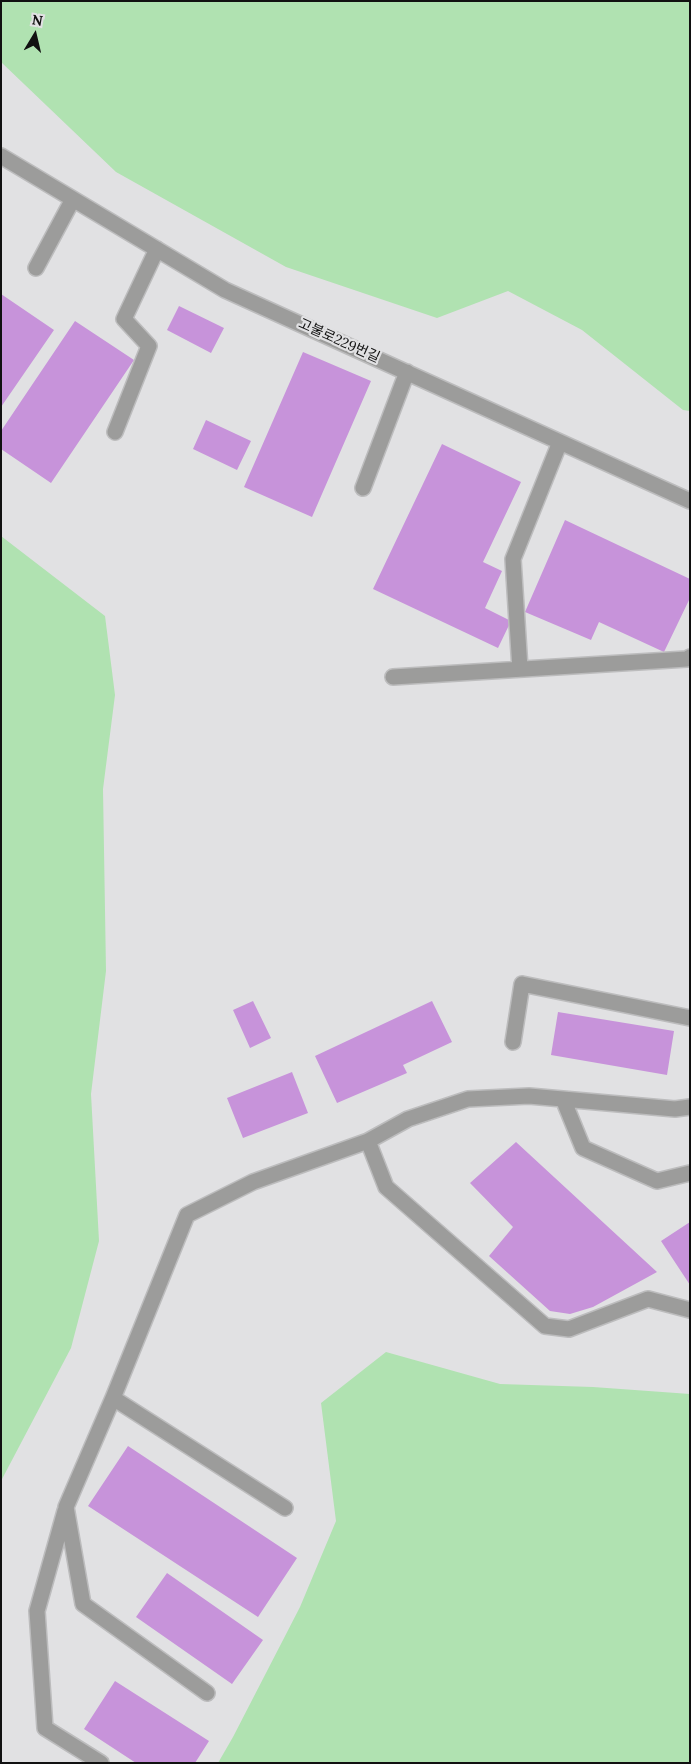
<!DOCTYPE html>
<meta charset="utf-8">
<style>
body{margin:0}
#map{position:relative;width:691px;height:1764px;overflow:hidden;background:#e1e1e3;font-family:Lora,serif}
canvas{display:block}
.frame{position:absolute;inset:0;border:2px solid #111;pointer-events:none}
.north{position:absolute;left:10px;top:10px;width:50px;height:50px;-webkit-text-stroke:4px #e1e1e3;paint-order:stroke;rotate:9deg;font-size:14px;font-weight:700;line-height:20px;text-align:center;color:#111}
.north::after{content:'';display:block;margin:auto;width:18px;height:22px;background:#111;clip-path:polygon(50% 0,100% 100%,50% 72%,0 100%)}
</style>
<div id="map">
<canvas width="691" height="1764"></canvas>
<div class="frame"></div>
<div class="north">N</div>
</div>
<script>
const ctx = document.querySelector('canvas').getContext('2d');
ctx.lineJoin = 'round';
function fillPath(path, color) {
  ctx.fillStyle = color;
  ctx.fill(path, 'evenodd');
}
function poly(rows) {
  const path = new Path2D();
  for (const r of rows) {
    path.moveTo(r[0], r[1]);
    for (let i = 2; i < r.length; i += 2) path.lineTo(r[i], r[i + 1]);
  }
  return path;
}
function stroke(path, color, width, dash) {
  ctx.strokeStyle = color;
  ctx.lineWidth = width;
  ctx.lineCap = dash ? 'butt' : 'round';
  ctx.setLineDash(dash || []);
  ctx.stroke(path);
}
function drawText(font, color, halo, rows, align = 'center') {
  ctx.font = font + ' Lora,"Noto Sans KR",serif';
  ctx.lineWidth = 4.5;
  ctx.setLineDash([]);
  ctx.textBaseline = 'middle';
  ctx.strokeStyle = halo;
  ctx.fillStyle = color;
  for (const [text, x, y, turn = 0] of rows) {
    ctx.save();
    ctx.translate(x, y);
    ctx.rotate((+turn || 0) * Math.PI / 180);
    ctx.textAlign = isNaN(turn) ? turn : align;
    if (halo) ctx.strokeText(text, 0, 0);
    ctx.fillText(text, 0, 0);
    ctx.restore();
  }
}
const green = poly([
 [1,1,690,1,690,411,683,410,582,330,508,291,437,318,286,267,116,172,1,62],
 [1,536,105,616,115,695,103,789,106,971,91,1094,99,1241,71,1348,1,1481],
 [386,1352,500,1384,593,1387,690,1394,690,1763,218,1763,233,1737,300,1607,336,1521,321,1403]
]);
const building = poly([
 [1,294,54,330,1,407],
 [179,306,224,328,211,353,167,330],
 [75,321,134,360,51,483,1,449,1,431],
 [303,352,371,381,312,517,244,487],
 [206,420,251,441,237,470,193,449],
 [442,444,521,482,483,562,502,571,485,608,511,621,498,648,373,589],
 [565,520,690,579,690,598,664,652,599,622,591,640,525,612],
 [253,1001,271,1038,250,1048,233,1010],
 [432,1001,452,1042,403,1065,407,1073,337,1103,315,1056],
 [558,1012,674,1031,667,1075,551,1055],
 [292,1072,308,1113,243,1138,227,1098],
 [516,1142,657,1272,593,1307,570,1314,550,1311,489,1256,513,1227,470,1183],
 [690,1222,690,1285,661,1241],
 [128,1446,297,1558,258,1617,88,1506],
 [167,1573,263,1640,232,1684,136,1617],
 [115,1681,209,1741,195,1763,136,1763,84,1729]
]);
const minor = poly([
 [1,156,225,290,690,501],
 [36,268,73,199],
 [115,432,149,346,124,319,157,249],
 [363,488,407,372],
 [520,669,513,559,560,442],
 [393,677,687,659,690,657],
 [513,1042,522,984,690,1018],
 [563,1099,583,1148,657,1181,690,1173],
 [368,1141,386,1187,545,1326,569,1329,648,1299,690,1310],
 [113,1398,66,1507,83,1604,207,1693],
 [285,1508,113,1398,187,1215,253,1182,368,1141,408,1119,468,1099,529,1096,675,1109,690,1107],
 [65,1511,37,1611,45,1728,101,1763]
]);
const streetNames = [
 ["고불로229번길",339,341,24]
];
fillPath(green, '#b0e2b1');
fillPath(building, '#c793da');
stroke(minor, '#bcbcbd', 18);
stroke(minor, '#9c9c9b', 15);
drawText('14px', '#111', '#e1e1e3', streetNames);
</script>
